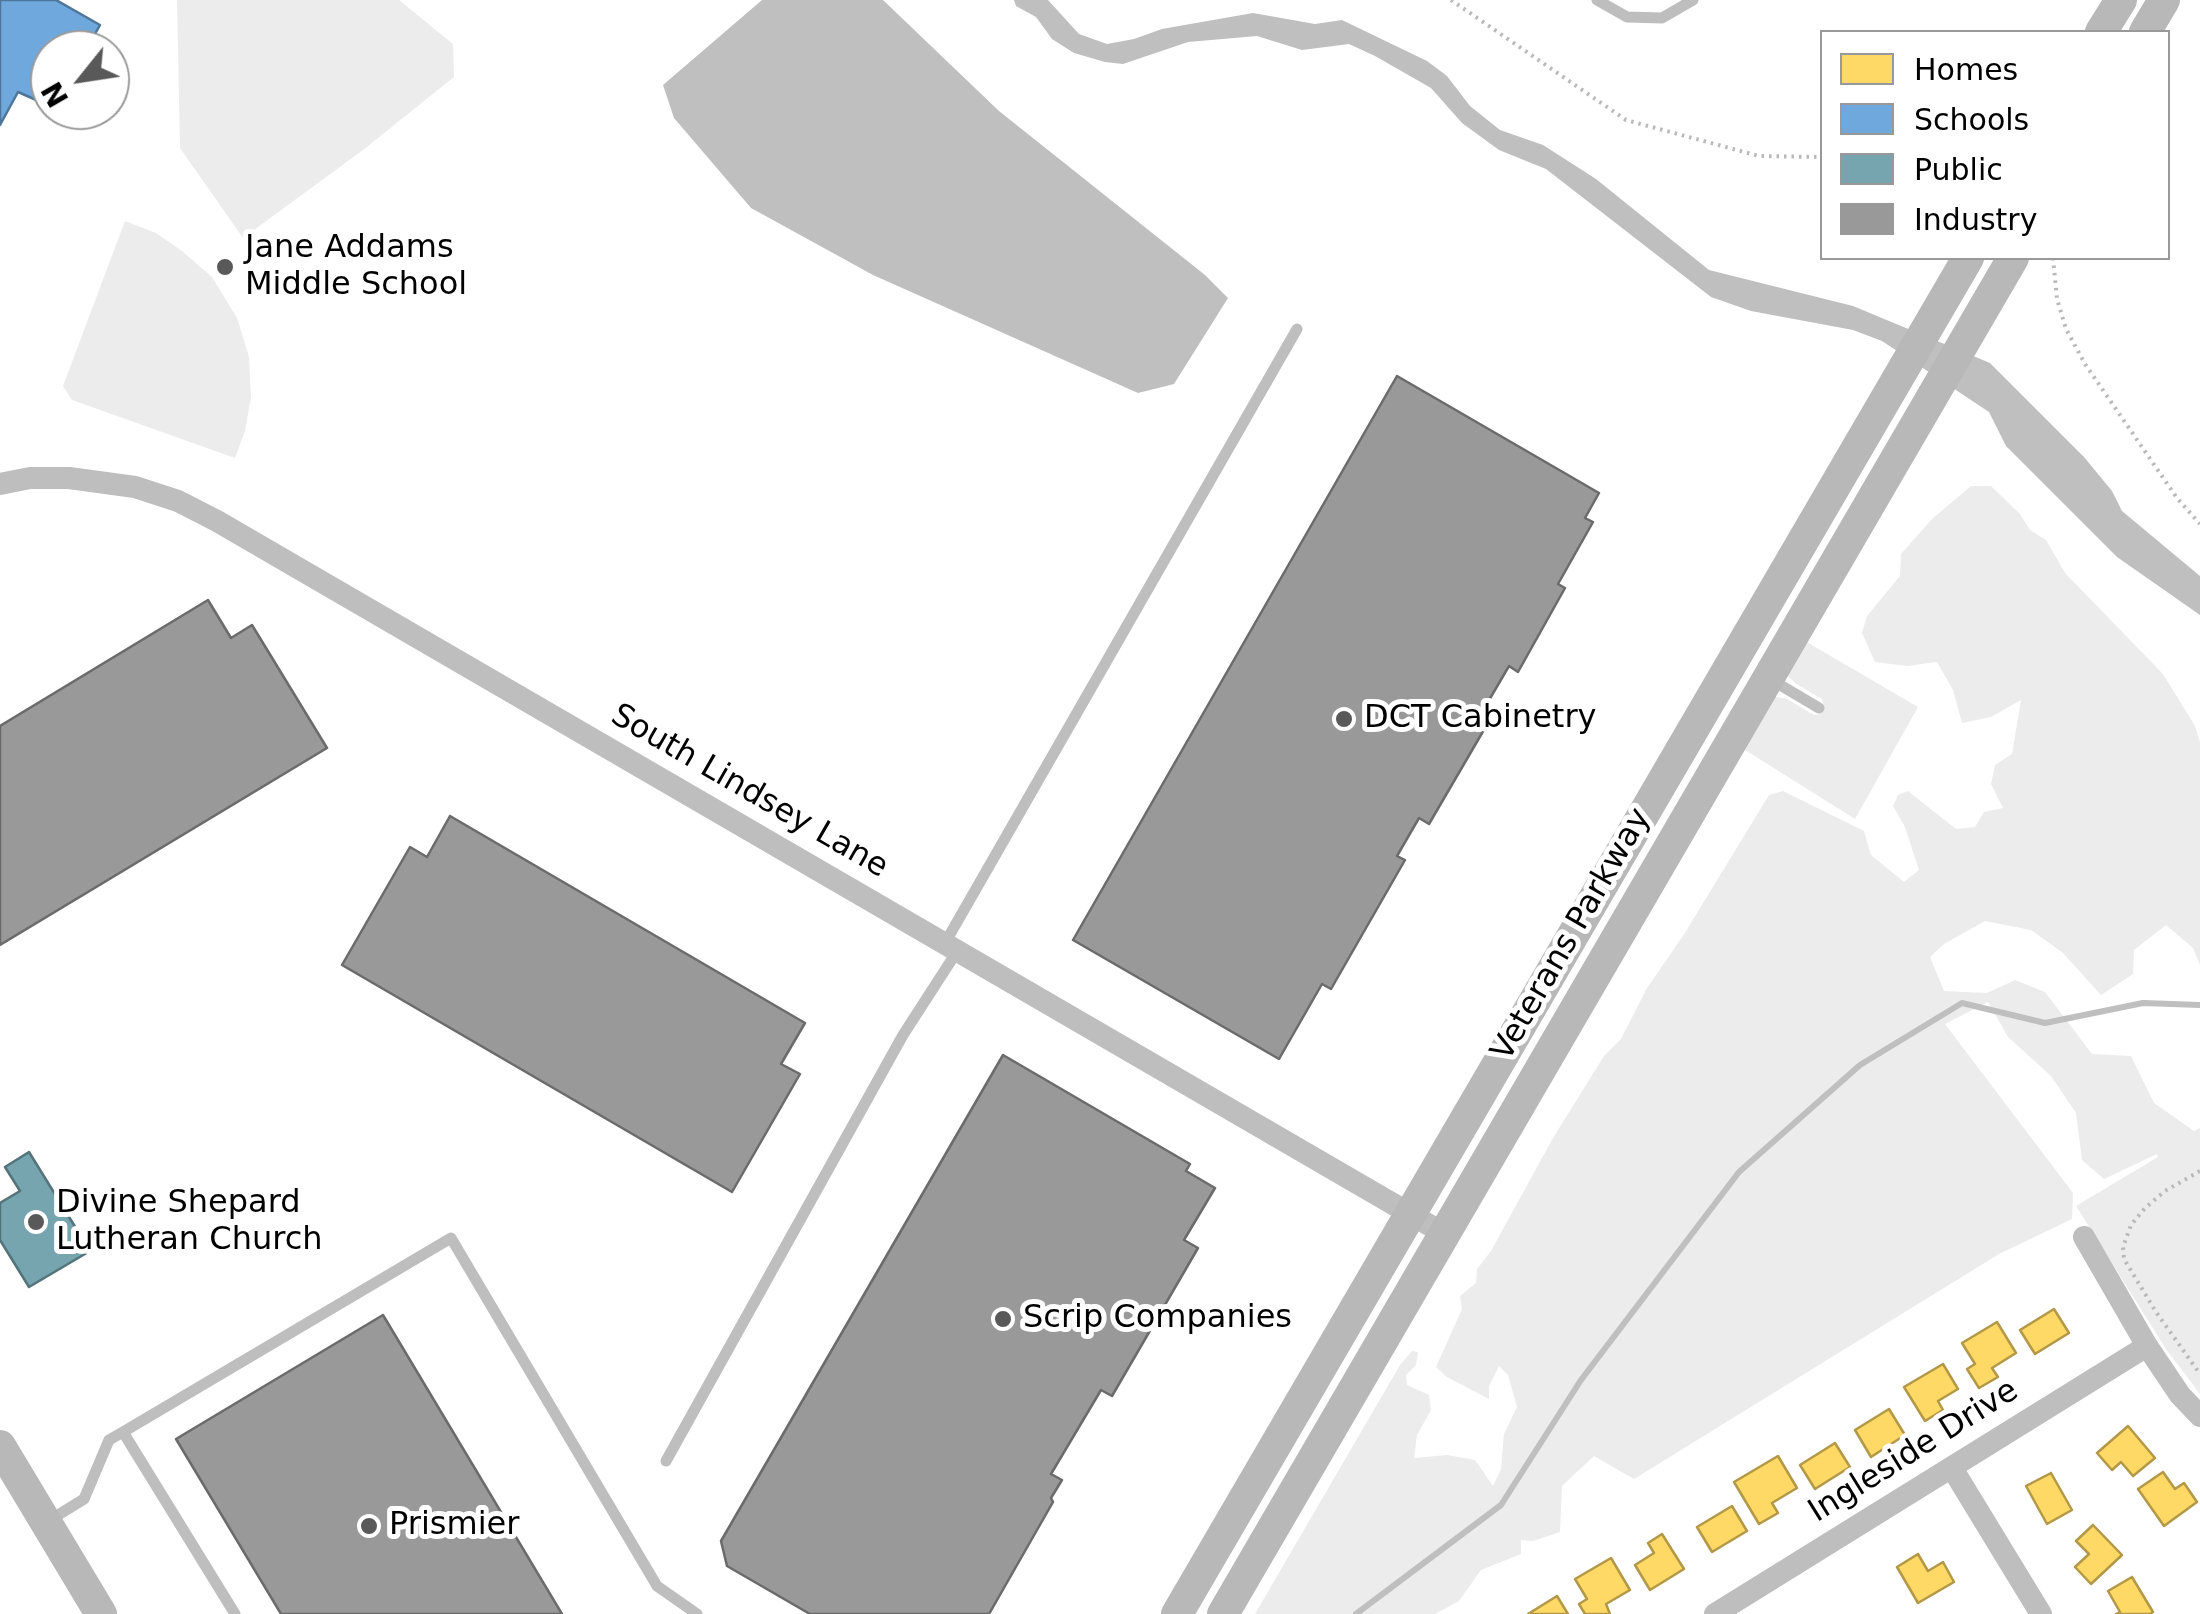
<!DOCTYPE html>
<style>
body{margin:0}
#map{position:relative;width:2200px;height:1614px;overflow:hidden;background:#fff;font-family:"DejaVu Sans",sans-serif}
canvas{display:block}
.legend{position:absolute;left:1820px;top:30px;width:350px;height:230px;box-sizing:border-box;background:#fff;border:2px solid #999;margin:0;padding:12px 18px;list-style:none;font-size:30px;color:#000}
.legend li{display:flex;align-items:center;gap:20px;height:50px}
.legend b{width:50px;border:2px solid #999}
.north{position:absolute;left:30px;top:30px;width:100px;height:100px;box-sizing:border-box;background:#fff;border:2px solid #999;border-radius:50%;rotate:240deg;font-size:28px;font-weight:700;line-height:40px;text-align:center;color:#000}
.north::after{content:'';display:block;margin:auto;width:35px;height:45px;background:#595959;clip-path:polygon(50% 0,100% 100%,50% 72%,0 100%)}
</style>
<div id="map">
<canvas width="2200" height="1614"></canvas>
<ul class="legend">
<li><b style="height:28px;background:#ffd966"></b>Homes</li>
<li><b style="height:28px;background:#6fa8dc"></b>Schools</li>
<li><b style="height:28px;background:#76a5af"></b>Public</li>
<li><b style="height:28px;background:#999"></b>Industry</li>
</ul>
<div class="north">N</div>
</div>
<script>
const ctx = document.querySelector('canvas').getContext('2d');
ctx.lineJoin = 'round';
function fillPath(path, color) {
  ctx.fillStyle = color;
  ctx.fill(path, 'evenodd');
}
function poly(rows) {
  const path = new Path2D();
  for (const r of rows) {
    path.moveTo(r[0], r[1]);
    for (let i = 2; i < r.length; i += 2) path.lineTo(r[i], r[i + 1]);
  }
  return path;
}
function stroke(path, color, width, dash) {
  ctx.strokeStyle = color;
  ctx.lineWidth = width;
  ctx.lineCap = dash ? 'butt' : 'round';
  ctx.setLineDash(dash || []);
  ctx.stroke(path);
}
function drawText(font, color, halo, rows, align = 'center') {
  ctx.font = font + ' "DejaVu Sans",sans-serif';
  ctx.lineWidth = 10;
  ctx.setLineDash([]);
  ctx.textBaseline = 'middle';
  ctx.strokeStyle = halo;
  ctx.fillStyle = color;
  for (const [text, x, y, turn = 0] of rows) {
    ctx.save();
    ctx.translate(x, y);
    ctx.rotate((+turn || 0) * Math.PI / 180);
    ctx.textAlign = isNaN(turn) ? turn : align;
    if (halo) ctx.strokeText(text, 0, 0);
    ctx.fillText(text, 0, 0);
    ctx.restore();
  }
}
const green = poly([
 [177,0,399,0,453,44,454,77,363,150,243,238,180,148],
 [125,221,156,233,182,251,212,277,237,318,249,357,251,397,245,431,235,458,72,400,63,386],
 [1971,486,1991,486,2020,514,2030,530,2046,540,2065,573,2163,674,2195,726,2200,742,2200,965,2193,948,2166,925,2134,950,2133,974,2101,995,2063,953,2031,930,1985,921,1944,944,1930,957,1944,991,1987,993,2015,980,2045,992,2092,1054,2131,1056,2154,1103,2194,1131,2200,1128,2200,1394,2166,1349,2076,1206,2158,1157,2157,1154,2104,1179,2082,1160,2076,1113,2051,1076,2008,1037,1988,1002,1945,1024,2073,1193,2072,1219,1999,1254,1634,1479,1594,1456,1562,1486,1560,1532,1533,1541,1521,1540,1521,1554,1481,1570,1459,1601,1435,1614,1255,1614,1400,1365,1412,1351,1418,1352,1416,1365,1406,1375,1407,1385,1429,1395,1431,1410,1417,1435,1414,1458,1447,1455,1475,1460,1493,1486,1501,1469,1504,1434,1517,1407,1508,1375,1499,1366,1489,1386,1489,1399,1447,1377,1436,1367,1462,1309,1460,1296,1476,1283,1477,1269,1491,1251,1553,1138,1604,1056,1621,1039,1647,988,1683,936,1769,795,1783,791,1864,831,1871,855,1904,882,1919,870,1905,827,1893,806,1898,795,1908,791,1956,829,1975,827,1984,812,2003,808,1991,784,1995,765,2012,754,2021,700,1991,717,1962,723,1953,690,1937,662,1907,666,1875,662,1862,633,1867,616,1900,576,1901,554,1932,519],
 [1805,641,1918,707,1855,819,1742,748,1772,696,1787,699,1814,715,1820,714,1824,707,1822,699,1795,683,1785,673]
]);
const water = poly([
 [762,0,883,0,999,111,1205,275,1228,298,1174,384,1138,393,873,275,751,208,674,118,663,85],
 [1014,0,1048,0,1079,34,1107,44,1134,39,1162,29,1253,13,1315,24,1342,20,1427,61,1447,76,1470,106,1500,130,1543,145,1596,179,1709,270,1853,306,1990,363,2084,457,2112,491,2122,511,2200,576,2200,615,2117,557,2006,446,1989,412,1882,341,1853,330,1751,311,1711,297,1546,169,1499,150,1462,123,1431,88,1375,56,1349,44,1302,50,1257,36,1188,42,1123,64,1105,62,1074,53,1052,39,1036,17,1016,6]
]);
const homes = poly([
 [2054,1309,2069,1333,2035,1354,2020,1330,2054,1309],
 [1997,1322,2016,1353,1992,1368,1998,1377,1979,1388,1967,1369,1975,1364,1962,1343,1997,1322],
 [1943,1364,1958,1389,1938,1401,1943,1410,1925,1421,1904,1387,1943,1364],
 [1889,1409,1905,1435,1871,1457,1855,1430,1889,1409],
 [2128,1426,2155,1458,2133,1476,2121,1462,2112,1470,2097,1453,2128,1426],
 [1835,1443,1850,1467,1815,1489,1800,1465,1835,1443],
 [1778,1456,1797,1488,1772,1503,1778,1513,1759,1524,1734,1482,1778,1456],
 [2163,1472,2175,1489,2184,1483,2197,1502,2164,1526,2138,1489,2163,1472],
 [2051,1473,2072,1510,2047,1524,2026,1486,2051,1473],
 [1732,1506,1747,1531,1712,1552,1697,1527,1732,1506],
 [2093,1525,2122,1555,2091,1584,2075,1567,2089,1554,2076,1541,2093,1525],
 [1662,1534,1684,1569,1650,1590,1635,1565,1654,1553,1648,1543,1662,1534],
 [1918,1554,1928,1571,1943,1562,1954,1582,1918,1603,1897,1567,1918,1554],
 [1611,1558,1630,1590,1606,1604,1610,1614,1585,1614,1579,1604,1587,1599,1575,1579,1611,1558],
 [2132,1577,2153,1612,2150,1614,2116,1614,2120,1612,2108,1591,2132,1577],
 [1557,1596,1568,1614,1528,1614,1557,1596]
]);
const schools = poly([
 [0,0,56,0,100,25,86,50,50,50,50,106,18,92,0,125,0,0]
]);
const public = poly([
 [29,1152,90,1251,29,1287,0,1240,0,1203,20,1191,5,1167,29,1152]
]);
const industry = poly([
 [1397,376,1599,493,1585,518,1593,522,1558,584,1565,588,1518,672,1509,666,1485,707,1491,711,1482,726,1485,728,1429,824,1419,818,1397,856,1405,860,1331,989,1322,984,1279,1059,1073,940,1397,376],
 [208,600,231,638,252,625,327,748,0,945,0,726,208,600],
 [450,816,805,1023,781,1064,800,1074,732,1192,342,965,410,847,427,857,450,816],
 [1003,1055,1190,1164,1186,1171,1215,1188,1184,1240,1198,1248,1112,1396,1101,1390,1051,1474,1062,1480,1051,1498,1053,1502,989,1614,810,1614,727,1566,721,1541,1003,1055],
 [383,1315,562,1614,281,1614,176,1439,383,1315]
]);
const stream = poly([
 [1356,1614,1501,1505,1581,1380,1739,1172,1860,1065,1962,1003,2045,1023,2143,1003,2200,1005]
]);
const path = poly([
 [1451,0,1626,120,1759,156,1822,157],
 [2053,258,2057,299,2066,329,2085,364,2177,498,2200,524],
 [2200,1171,2165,1191,2145,1208,2131,1225,2123,1247,2124,1259,2156,1312,2200,1374]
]);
const lane = poly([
 [1597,0,1627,17,1662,18,1693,0],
 [1770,679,1819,708],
 [945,943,1297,329],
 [666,1461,903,1035,956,953],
 [50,1520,84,1499,109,1440,123,1432],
 [235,1614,123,1432,451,1238,657,1586,697,1614]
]);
const street = poly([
 [0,484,30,478,69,478,135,487,178,501,217,521,1443,1233],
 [2084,1237,2147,1346,2180,1395,2200,1416],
 [1952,1468,2041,1614],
 [1715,1614,2147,1346]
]);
const secondary = poly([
 [2101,32,2121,0],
 [2145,32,2164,0],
 [0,1446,101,1614],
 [1177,1614,1968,258],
 [1223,1614,2013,258]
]);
const markers = [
 [225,267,10,"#595959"],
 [1344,719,10,"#595959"],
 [36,1222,10,"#595959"],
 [1003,1319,10,"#595959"],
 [369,1526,10,"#595959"]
];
const poiNames = [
 ["Jane Addams",245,249],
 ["Middle School",245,286],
 ["DCT Cabinetry",1364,719],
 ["Divine Shepard",56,1204],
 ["Lutheran Church",56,1241],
 ["Scrip Companies",1023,1319],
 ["Prismier",389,1526]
];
const streetNames = [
 ["South Lindsey Lane",749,792,30],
 ["Veterans Parkway",1572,935,-60],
 ["Ingleside Drive",1914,1452,-32]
];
fillPath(green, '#ececec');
fillPath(water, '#bfbfbf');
fillPath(homes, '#ffd966');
stroke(homes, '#b29847', 2.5);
fillPath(schools, '#6fa8dc');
stroke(schools, '#4e769a', 2.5);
fillPath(public, '#76a5af');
stroke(public, '#53747a', 2.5);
fillPath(industry, '#999');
stroke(industry, '#6b6b6b', 2.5);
stroke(stream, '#bfbfbf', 6);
stroke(path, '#b9b9b9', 4, [2.5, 5]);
stroke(lane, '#bebebe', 11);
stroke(street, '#bebebe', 22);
stroke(secondary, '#b8b8b8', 32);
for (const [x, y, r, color] of markers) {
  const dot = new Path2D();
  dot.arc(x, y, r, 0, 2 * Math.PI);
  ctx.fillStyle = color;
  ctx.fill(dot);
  stroke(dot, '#fff', 4);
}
drawText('32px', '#000', '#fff', poiNames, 'left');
drawText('32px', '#000', '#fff', streetNames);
</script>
